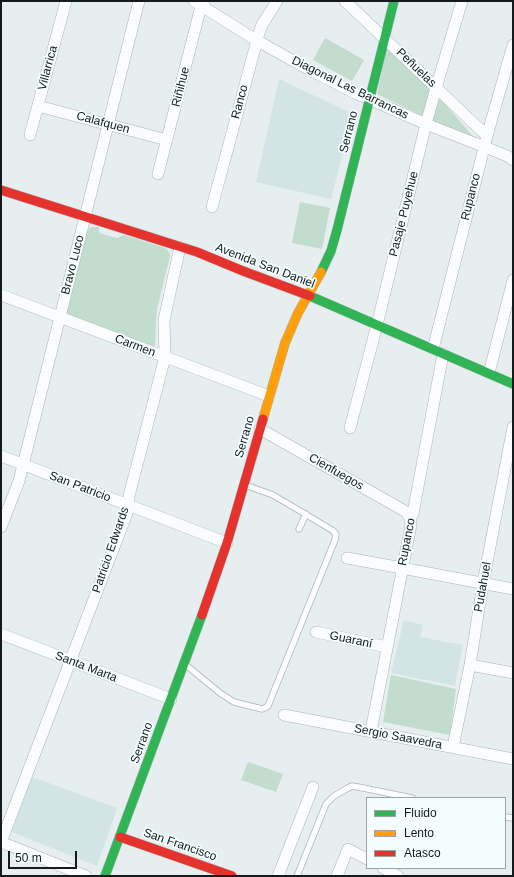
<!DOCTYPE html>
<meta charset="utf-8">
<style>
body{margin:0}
#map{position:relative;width:514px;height:877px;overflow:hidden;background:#e6eeef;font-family:Helvetica,sans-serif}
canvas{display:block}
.frame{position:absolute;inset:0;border:2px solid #151b1b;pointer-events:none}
.legend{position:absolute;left:366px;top:797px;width:140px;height:72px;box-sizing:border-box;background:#f5feff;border:1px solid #9ba3a4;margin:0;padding:5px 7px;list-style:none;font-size:12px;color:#151b1b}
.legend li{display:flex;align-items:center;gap:8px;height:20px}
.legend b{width:20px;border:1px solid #9ba3a4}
.scale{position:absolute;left:8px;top:851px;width:69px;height:18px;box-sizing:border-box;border:2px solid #151b1b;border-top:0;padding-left:5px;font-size:12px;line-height:14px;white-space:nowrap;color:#151b1b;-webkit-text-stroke:3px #f5feff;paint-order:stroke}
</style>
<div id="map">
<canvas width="514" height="877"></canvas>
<div class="frame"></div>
<ul class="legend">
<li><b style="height:5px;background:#30b455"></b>Fluido</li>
<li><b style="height:5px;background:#ff9f0a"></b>Lento</li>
<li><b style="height:5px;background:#e5322d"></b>Atasco</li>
</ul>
<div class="scale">50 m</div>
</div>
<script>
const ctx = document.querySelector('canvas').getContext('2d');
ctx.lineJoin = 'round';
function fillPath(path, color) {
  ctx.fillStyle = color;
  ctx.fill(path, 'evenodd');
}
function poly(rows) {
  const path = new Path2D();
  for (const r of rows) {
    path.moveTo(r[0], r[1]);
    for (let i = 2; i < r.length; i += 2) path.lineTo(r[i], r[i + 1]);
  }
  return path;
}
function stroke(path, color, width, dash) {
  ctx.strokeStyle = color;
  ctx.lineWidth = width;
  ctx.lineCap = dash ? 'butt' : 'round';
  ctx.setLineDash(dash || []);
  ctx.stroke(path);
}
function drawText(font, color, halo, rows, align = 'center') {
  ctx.font = font + ' Helvetica,sans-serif';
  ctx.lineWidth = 3.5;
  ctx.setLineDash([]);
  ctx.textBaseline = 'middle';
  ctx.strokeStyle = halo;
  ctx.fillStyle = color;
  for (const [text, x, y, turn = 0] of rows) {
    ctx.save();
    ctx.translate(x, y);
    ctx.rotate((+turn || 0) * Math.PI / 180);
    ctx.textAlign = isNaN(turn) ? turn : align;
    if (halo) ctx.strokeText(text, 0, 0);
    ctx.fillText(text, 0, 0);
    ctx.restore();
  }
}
const built = poly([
 [279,79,353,114,331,199,256,182],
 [404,620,423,625,420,637,463,645,455,686,391,673],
 [32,777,117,808,97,866,12,832]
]);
const green = poly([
 [325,38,364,60,352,81,313,60],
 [387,48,431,89,423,116,377,94],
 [438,96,478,142,430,120],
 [300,202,330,208,322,249,292,243],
 [91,227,99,227,99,233,117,238,124,235,165,248,169,252,170,256,157,309,156,322,155,345,153,347,65,315,87,233,89,229],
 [391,675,456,689,450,735,383,722],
 [248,762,283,774,276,792,241,780]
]);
const lane = poly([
 [299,529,306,514],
 [186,665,220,693,234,702,262,709,265,708,268,706,335,540,336,534,332,530,273,495,245,485],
 [505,817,513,818],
 [297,876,326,804,334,796,348,788,352,786,358,787,412,798]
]);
const street = poly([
 [194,1,256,40,308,69,355,93,426,124,500,153,507,156,513,160],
 [345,1,487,136],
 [38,106,167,140],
 [30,135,66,1],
 [158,174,201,6,204,2],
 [212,207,259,33,262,25,277,1],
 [1,295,269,396],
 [433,349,487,136,513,45],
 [489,373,513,280],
 [350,428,377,325,426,124,436,88,462,1],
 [260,429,403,510,406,512,410,518,411,525,371,731],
 [1,456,227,543],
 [410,518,413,514,414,508,443,354],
 [1,527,19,481,139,1],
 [347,558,402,568,513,589],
 [316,632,387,647],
 [1,634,171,699],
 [470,665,513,673],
 [284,715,513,759],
 [453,747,470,665,483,583,513,427],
 [1,842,127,513,129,496,165,357,164,320,180,247],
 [1,842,86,876],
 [383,868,398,876],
 [278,876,313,787],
 [337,876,348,849,367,859]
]);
const fast = poly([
 [321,272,331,251,337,230,394,1],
 [310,296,513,384],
 [105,876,202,615]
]);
const slow = poly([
 [263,419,285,343,298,313,321,272]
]);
const jam = poly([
 [1,190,197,252,243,271,310,296],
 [202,615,227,543,263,419],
 [120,837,232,876]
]);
const streetNames = [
 ["Villarrica",48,68,-75],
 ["Peñuelas",416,68,44],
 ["Riñihue",181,87,-76],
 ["Diagonal Las Barrancas",350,88,26],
 ["Ranco",240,102,-75],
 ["Calafquen",103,123,15],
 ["Serrano",349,132,-76],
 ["Rupanco",471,197,-76],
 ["Pasaje Puyehue",404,214,-76],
 ["Bravo Luco",73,265,-76],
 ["Avenida San Daniel",265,266,21],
 ["Carmen",135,346,21],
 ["Serrano",245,437,-74],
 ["Cienfuegos",336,472,30],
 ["San Patricio",80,487,21],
 ["Rupanco",407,542,-79],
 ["Patricio Edwards",111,550,-71],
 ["Pudahuel",483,587,-80],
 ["Guaraní",351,640,12],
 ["Santa Marta",86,667,21],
 ["Sergio Saavedra",398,737,11],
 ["Serrano",142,743,-70],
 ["San Francisco",180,845,19]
];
fillPath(built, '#d2e4e5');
fillPath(green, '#c2dccd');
stroke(lane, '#aeb4b5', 7);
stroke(street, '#aeb4b5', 12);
stroke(fast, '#aeb4b5', 10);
stroke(slow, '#aeb4b5', 10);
stroke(jam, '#aeb4b5', 10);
stroke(lane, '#fbfcfd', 5.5);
stroke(street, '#fbfcfd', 11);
stroke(fast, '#30b455', 9);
stroke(slow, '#ff9f0a', 9);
stroke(jam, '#e5322d', 9);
drawText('12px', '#151b1b', '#f5feff', streetNames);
</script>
